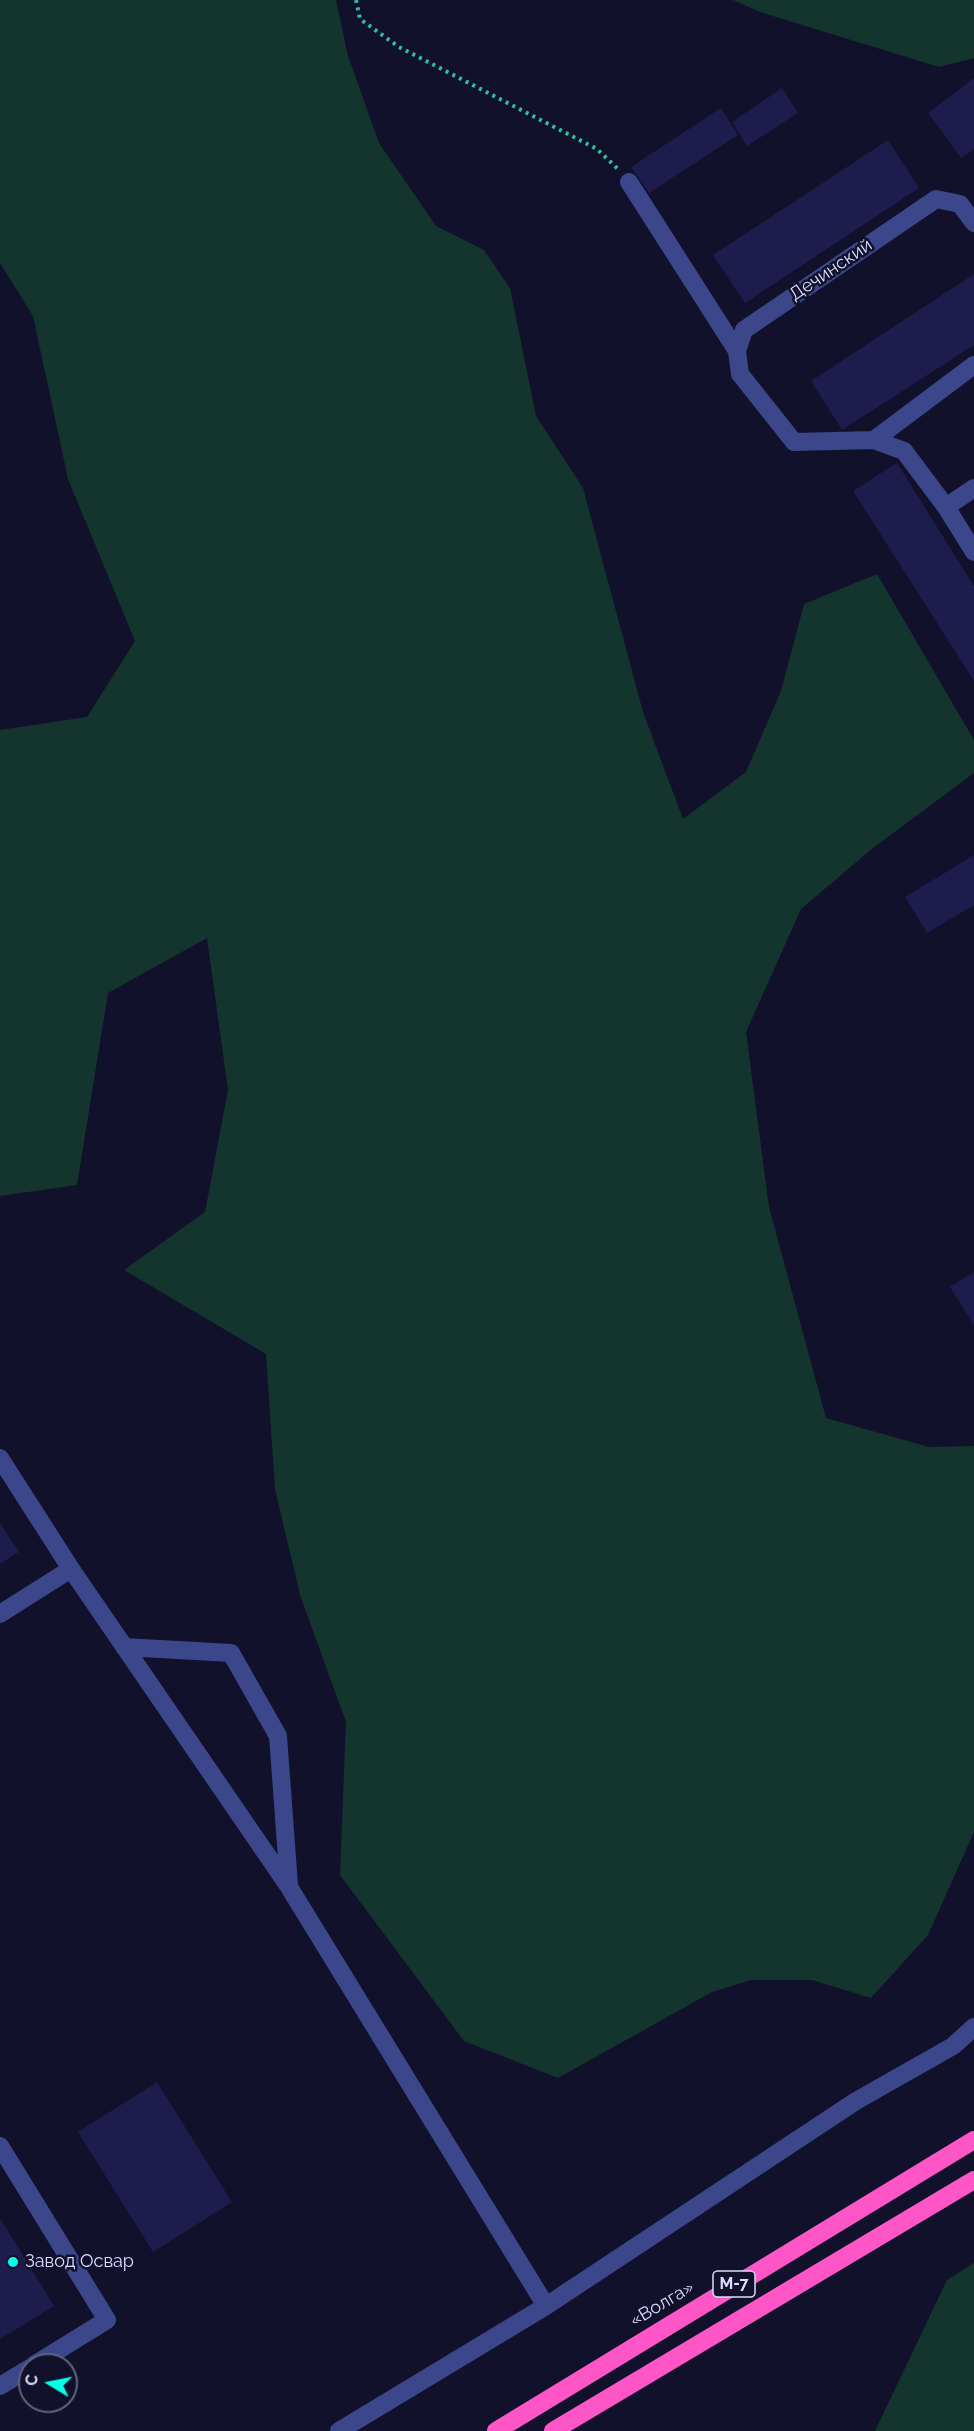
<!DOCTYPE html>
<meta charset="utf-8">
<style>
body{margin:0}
#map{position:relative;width:974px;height:2431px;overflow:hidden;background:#11112b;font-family:Raleway,sans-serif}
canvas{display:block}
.north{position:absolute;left:18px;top:2353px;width:60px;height:60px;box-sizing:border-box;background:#11112b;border:2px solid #626380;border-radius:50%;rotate:280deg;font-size:16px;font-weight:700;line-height:24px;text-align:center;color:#dbddff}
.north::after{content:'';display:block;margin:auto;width:21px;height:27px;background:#07ffe9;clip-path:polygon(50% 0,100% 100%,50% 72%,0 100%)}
</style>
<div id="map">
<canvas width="974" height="2431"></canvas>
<div class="north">С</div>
</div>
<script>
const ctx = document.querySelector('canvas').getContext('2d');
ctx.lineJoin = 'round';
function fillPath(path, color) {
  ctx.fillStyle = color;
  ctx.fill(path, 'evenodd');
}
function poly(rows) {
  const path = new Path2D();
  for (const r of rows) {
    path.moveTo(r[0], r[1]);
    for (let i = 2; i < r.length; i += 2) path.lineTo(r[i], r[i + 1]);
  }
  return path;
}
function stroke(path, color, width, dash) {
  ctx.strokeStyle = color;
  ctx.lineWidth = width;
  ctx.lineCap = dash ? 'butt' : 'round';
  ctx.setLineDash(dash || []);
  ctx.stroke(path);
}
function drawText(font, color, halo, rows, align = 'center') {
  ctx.font = font + ' Raleway,sans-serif';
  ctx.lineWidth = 5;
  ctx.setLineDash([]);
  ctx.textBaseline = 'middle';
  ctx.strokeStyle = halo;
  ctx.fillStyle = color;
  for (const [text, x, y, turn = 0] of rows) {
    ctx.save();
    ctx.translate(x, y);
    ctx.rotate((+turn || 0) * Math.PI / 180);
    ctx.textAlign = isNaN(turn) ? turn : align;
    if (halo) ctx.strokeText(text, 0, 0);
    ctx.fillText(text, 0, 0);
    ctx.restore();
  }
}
const green = poly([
 [0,0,336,0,348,56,379,143,436,226,484,250,510,288,536,416,583,488,643,712,683,819,746,772,781,691,804,604,877,574,974,740,974,773,873,848,801,909,746,1032,769,1207,826,1418,929,1447,974,1446,974,1832,928,1935,871,1998,812,1980,751,1980,712,1992,558,2078,464,2041,340,1875,346,1722,300,1595,275,1489,266,1354,124,1270,205,1212,228,1090,207,938,108,993,77,1185,0,1196,0,730,87,717,135,641,68,479,33,316,0,263],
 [733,0,974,0,974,58,939,67,760,12],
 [974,2263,974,2431,875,2431,947,2280]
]);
const building = poly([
 [974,78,974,149,961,158,928,113],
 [782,88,798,113,747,146,732,122],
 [721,108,738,135,649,193,631,167],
 [888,140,919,188,745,303,713,255],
 [974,274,974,345,842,430,811,381],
 [897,463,974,586,974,681,853,491],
 [974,855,974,905,927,933,905,897],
 [974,1272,974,1325,950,1287],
 [0,1523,19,1552,0,1564],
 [157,2082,232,2202,153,2252,78,2132],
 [0,2218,54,2306,0,2339]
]);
const path = poly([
 [356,0,360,19,399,47,597,149,619,170]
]);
const minor = poly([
 [629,182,737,351],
 [974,223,960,204,936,199,744,330,737,351,740,374,794,442,874,440,904,451,946,507,974,552],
 [874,440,974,365],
 [946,507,974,488],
 [0,1458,71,1569,289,1887,546,2306],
 [0,1614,71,1569],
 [124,1647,231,1653,278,1736,289,1885],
 [0,2146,107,2320,34,2365],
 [0,2386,30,2368],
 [339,2431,546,2306,856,2101,953,2046,974,2027]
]);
const highway = poly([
 [496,2431,974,2140],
 [553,2431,974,2180]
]);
const markers = [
 [13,2262,6,"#07ffe9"]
];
const shields = [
 [734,2284,42]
];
const shieldNames = [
 ["М-7",734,2284]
];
const streetNames = [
 ["Дечинский",831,270,-34],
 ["«Волга»",662,2304,-31]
];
const poiNames = [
 ["Завод Освар",25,2262]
];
fillPath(green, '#14352e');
fillPath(building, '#1d1c4c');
stroke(path, '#2fbf9b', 4, [3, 4.5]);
stroke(minor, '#3b478a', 18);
stroke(highway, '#ff56c7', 18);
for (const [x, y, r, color] of markers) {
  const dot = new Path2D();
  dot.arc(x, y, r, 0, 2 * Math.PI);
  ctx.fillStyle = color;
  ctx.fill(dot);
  stroke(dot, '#11112b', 2);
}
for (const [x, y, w] of shields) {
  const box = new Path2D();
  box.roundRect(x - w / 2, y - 13, w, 26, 4.5);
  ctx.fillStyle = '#11112b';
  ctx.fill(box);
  stroke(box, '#dbddff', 1.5);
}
drawText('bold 16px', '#dbddff', null, shieldNames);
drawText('18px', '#dbddff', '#11112b', streetNames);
drawText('18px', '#dbddff', '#11112b', poiNames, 'left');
</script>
